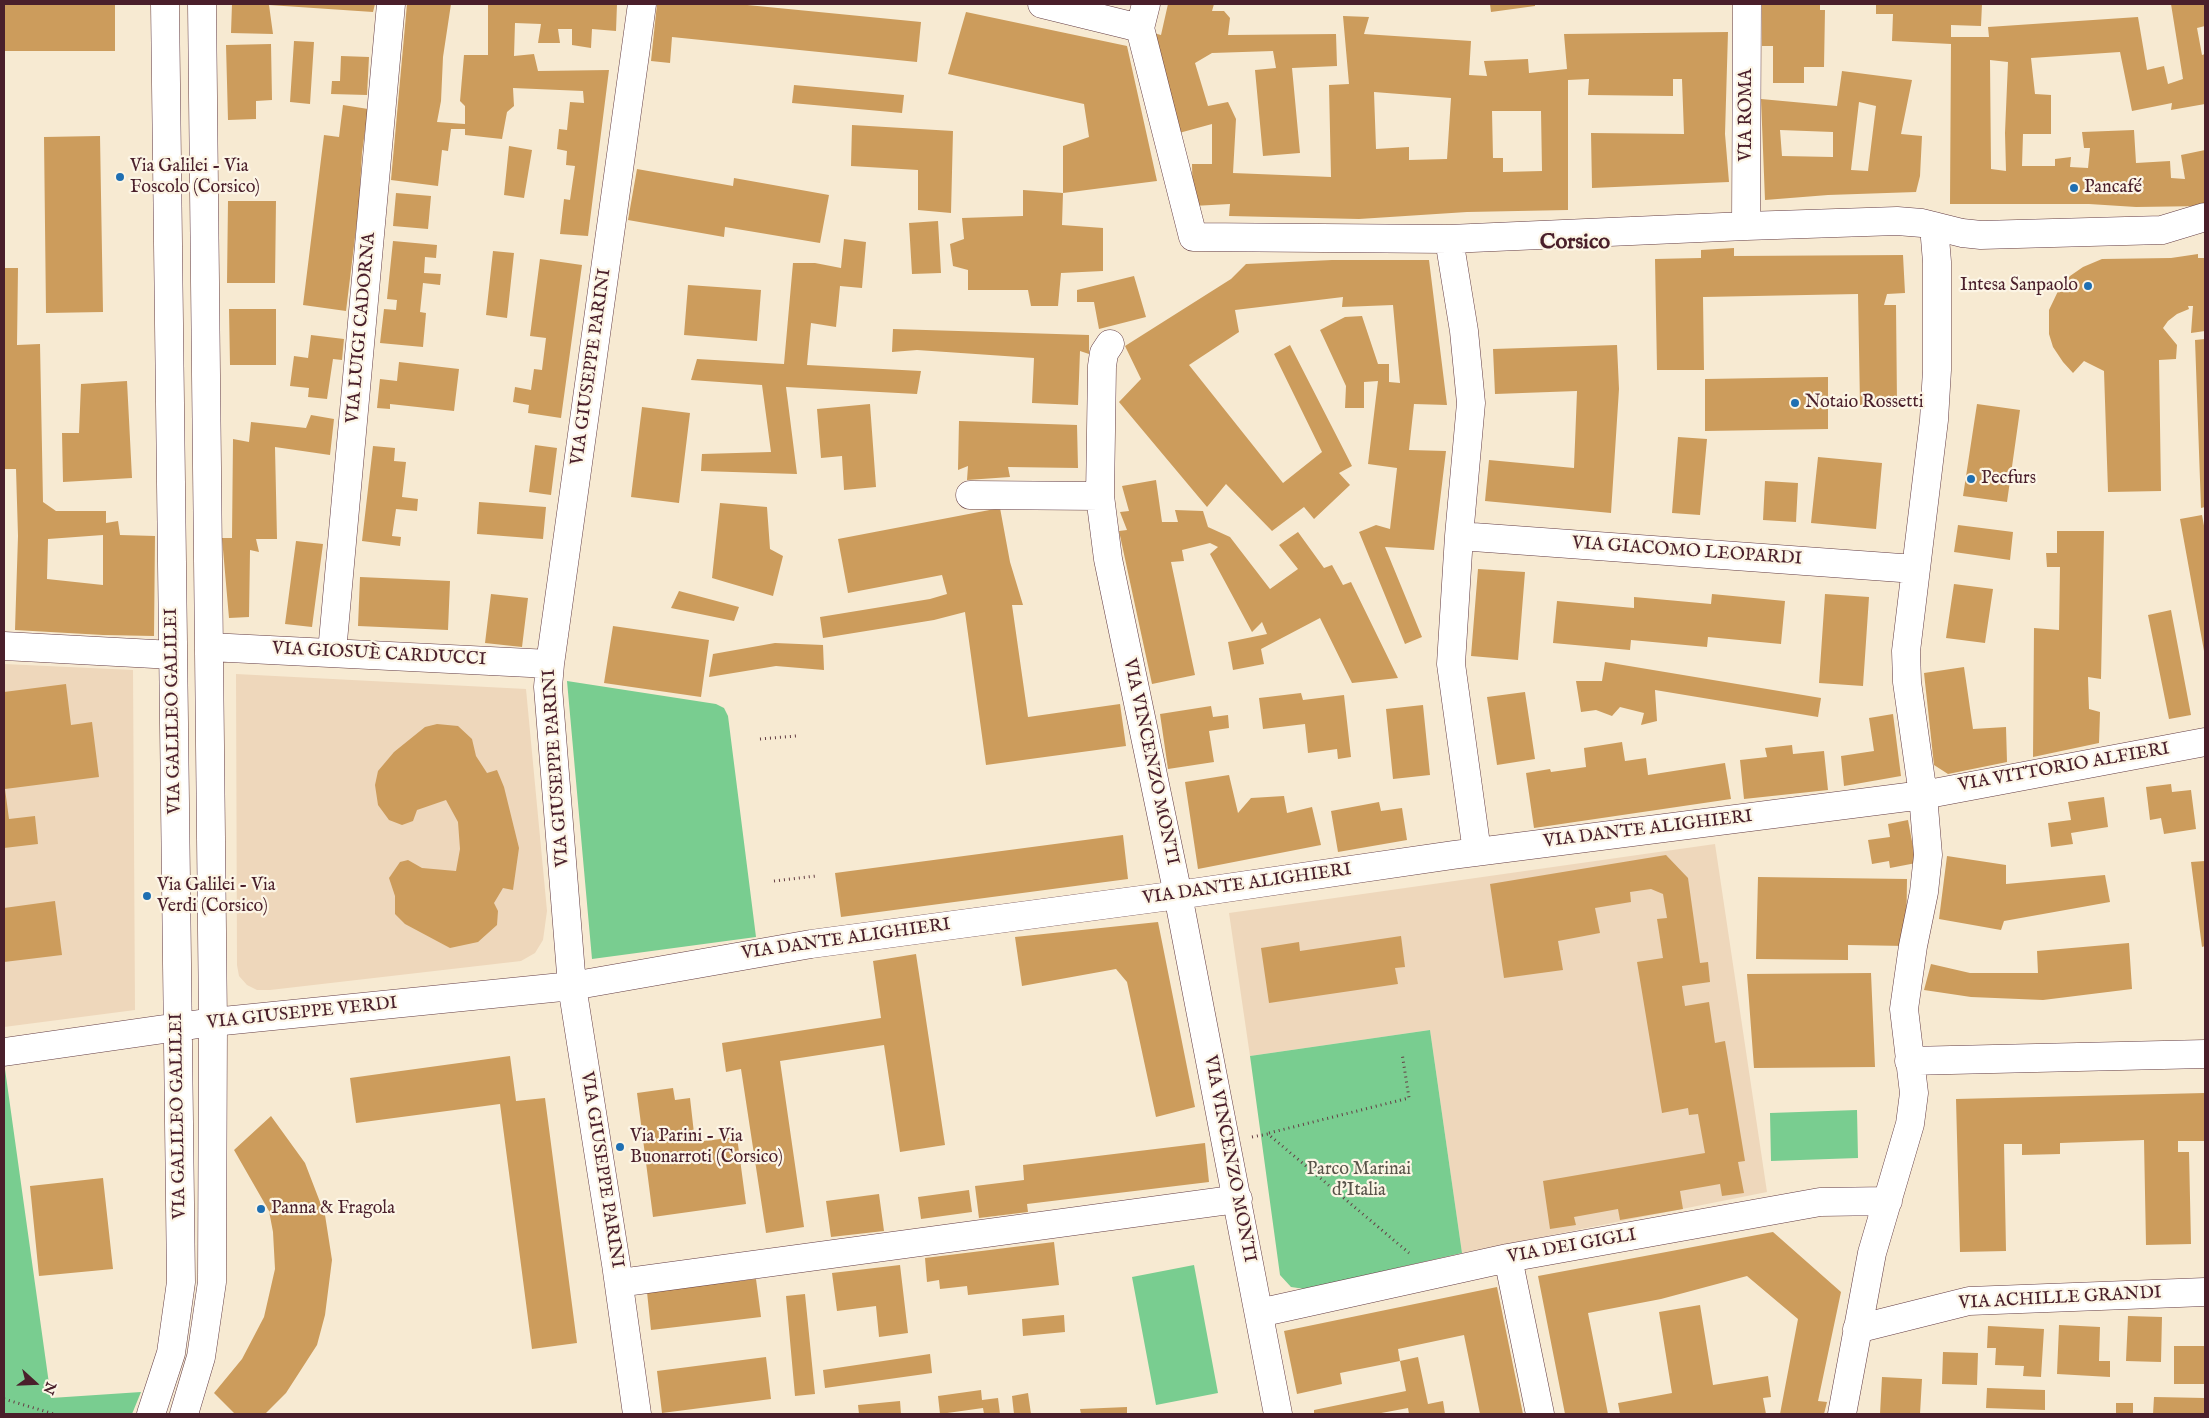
<!DOCTYPE html>
<meta charset="utf-8">
<style>
body{margin:0}
#map{position:relative;width:2209px;height:1418px;overflow:hidden;background:#f7ead2;font-family:"IM FELL English",serif}
canvas{display:block}
.frame{position:absolute;inset:0;border:5px solid #4a1f2b;pointer-events:none}
.north{position:absolute;left:10px;top:1358px;width:50px;height:50px;-webkit-text-stroke:4px #fcf5e5;paint-order:stroke;rotate:110deg;font-size:14px;font-weight:700;line-height:20px;text-align:center;color:#4a1f2b}
.north::after{content:'';display:block;margin:auto;width:18px;height:22px;background:#4a1f2b;clip-path:polygon(50% 0,100% 100%,50% 72%,0 100%)}
</style>
<div id="map">
<canvas width="2209" height="1418"></canvas>
<div class="frame"></div>
<div class="north">N</div>
</div>
<script>
const ctx = document.querySelector('canvas').getContext('2d');
ctx.lineJoin = 'round';
function fillPath(path, color) {
  ctx.fillStyle = color;
  ctx.fill(path, 'evenodd');
}
function poly(rows) {
  const path = new Path2D();
  for (const r of rows) {
    path.moveTo(r[0], r[1]);
    for (let i = 2; i < r.length; i += 2) path.lineTo(r[i], r[i + 1]);
  }
  return path;
}
function stroke(path, color, width, dash) {
  ctx.strokeStyle = color;
  ctx.lineWidth = width;
  ctx.lineCap = dash ? 'butt' : 'round';
  ctx.setLineDash(dash || []);
  ctx.stroke(path);
}
function drawText(font, color, halo, rows, align = 'center') {
  ctx.font = font + ' "IM FELL English",serif';
  ctx.lineWidth = 4.5;
  ctx.setLineDash([]);
  ctx.textBaseline = 'middle';
  ctx.strokeStyle = halo;
  ctx.fillStyle = color;
  for (const [text, x, y, turn = 0] of rows) {
    ctx.save();
    ctx.translate(x, y);
    ctx.rotate((+turn || 0) * Math.PI / 180);
    ctx.textAlign = isNaN(turn) ? turn : align;
    if (halo) ctx.strokeText(text, 0, 0);
    ctx.fillText(text, 0, 0);
    ctx.restore();
  }
}
const built = poly([
 [4,664,133,670,135,1010,4,1027],
 [236,674,526,689,547,911,543,940,535,953,521,961,270,990,257,990,247,985,239,976,237,965],
 [1715,844,1767,1192,1462,1253,1430,1030,1250,1056,1229,913]
]);
const green = poly([
 [567,681,716,704,724,708,728,716,756,937,592,959],
 [1430,1030,1462,1253,1305,1289,1291,1287,1280,1275,1250,1056],
 [4,1062,51,1398,141,1392,132,1414,4,1414],
 [1857,1110,1858,1158,1771,1161,1770,1113],
 [1194,1265,1218,1393,1156,1405,1132,1277]
]);
const building = poly([
 [4,4,115,4,115,51,4,51],
 [232,4,375,4,373,12,269,5,273,34,231,33],
 [407,4,451,4,443,57,441,101,437,122,465,124,465,106,460,101,464,55,488,55,488,4,617,4,616,31,592,29,591,48,572,45,572,29,558,29,560,43,538,43,541,24,515,23,514,56,534,54,538,71,609,70,588,236,560,234,564,199,570,200,575,166,566,165,567,151,557,149,559,129,567,130,570,102,584,103,583,91,513,88,514,106,507,112,502,139,465,135,465,129,451,129,448,151,442,150,438,186,391,180],
 [657,4,737,4,921,22,917,62,672,37,670,63,651,61],
 [1168,4,1214,4,1212,11,1224,11,1230,18,1228,35,1336,34,1337,66,1292,68,1300,153,1263,156,1255,70,1276,68,1273,51,1212,53,1195,63,1208,106,1228,102,1236,119,1233,173,1331,177,1329,85,1349,84,1343,16,1369,17,1364,34,1471,41,1469,75,1487,76,1484,61,1528,59,1529,73,1567,69,1564,34,1728,32,1725,134,1729,182,1592,188,1591,133,1684,134,1682,79,1673,79,1673,96,1588,95,1589,79,1568,80,1568,210,1467,212,1359,219,1229,216,1230,204,1193,206,1192,164,1212,164,1212,124,1179,133,1149,32,1161,35],
 [1374,92,1451,98,1447,159,1409,160,1409,147,1376,149],
 [1492,111,1541,111,1542,171,1503,172,1503,158,1493,158],
 [1490,4,1535,4,1535,6,1491,12],
 [1762,4,1820,4,1820,10,1825,10,1824,67,1804,67,1804,83,1773,83,1773,46,1762,46],
 [1876,4,1982,4,1981,26,1951,25,1951,37,1989,37,1988,27,2138,17,2147,70,2164,66,2168,84,2183,79,2171,4,2205,4,2205,26,2197,28,2202,55,2205,54,2205,104,2171,110,2172,103,2132,111,2120,52,2031,58,2035,94,2051,95,2051,134,2023,134,2022,166,2055,166,2055,159,2071,157,2070,167,2088,168,2090,148,2084,148,2082,132,2134,130,2136,163,2170,161,2171,178,2185,179,2181,155,2205,150,2205,206,2136,207,2089,204,1950,204,1951,44,1892,41,1893,14,1876,14],
 [1990,60,2008,62,2005,133,2006,171,1991,169],
 [966,12,1127,46,1157,181,1063,193,1063,146,1089,137,1084,104,948,74],
 [294,41,314,42,310,104,290,102],
 [271,44,272,100,256,101,256,119,228,120,226,45],
 [341,56,369,57,367,95,331,94,332,81,340,81],
 [1842,71,1912,80,1901,134,1922,136,1920,176,1916,192,1828,195,1765,200,1761,99,1837,106],
 [1859,102,1876,106,1868,171,1851,170],
 [1780,130,1833,132,1833,157,1782,156],
 [794,85,904,95,902,113,792,103],
 [343,105,368,109,362,153,359,205,346,311,303,305,324,135,339,137],
 [852,125,953,131,951,213,918,210,918,170,851,166],
 [100,136,103,312,46,313,44,137],
 [509,146,532,150,524,198,504,195],
 [637,169,733,186,734,178,829,195,820,243,725,227,724,237,628,220],
 [1023,190,1063,193,1062,225,1103,228,1103,271,1061,273,1058,306,1031,306,1028,290,968,290,968,270,953,266,950,244,964,239,962,218,1023,216],
 [396,193,431,196,428,229,393,226],
 [228,201,276,201,275,283,227,283],
 [938,221,941,273,912,274,909,223],
 [844,239,866,242,862,288,840,286,836,327,811,323,807,365,921,371,917,394,786,387,797,474,701,471,702,454,771,452,762,385,691,380,697,359,784,364,793,263,815,263,841,268],
 [393,241,437,245,436,258,425,257,424,273,441,274,440,285,423,283,420,312,426,313,423,347,380,343,384,309,396,310,397,300,387,299],
 [1734,248,1734,256,1903,255,1905,293,1887,294,1884,305,1896,305,1897,404,1860,405,1858,294,1703,297,1704,370,1657,370,1655,259,1701,258,1701,250],
 [493,251,514,253,507,318,486,315],
 [2198,254,2198,258,2205,258,2205,331,2191,333,2193,306,2188,306,2189,309,2177,314,2168,321,2163,328,2177,345,2176,359,2159,360,2161,491,2108,492,2104,371,2084,361,2073,373,2063,362,2053,347,2049,334,2049,310,2060,287,2070,276,2083,267,2102,259,2171,258],
 [540,259,582,265,561,418,528,413,529,405,513,402,515,387,531,390,534,369,542,370,546,338,530,336],
 [1332,260,1429,260,1447,405,1414,404,1409,450,1446,451,1434,550,1385,547,1422,637,1405,644,1359,532,1376,525,1390,529,1397,468,1368,464,1378,381,1364,382,1364,408,1345,408,1346,386,1320,330,1345,317,1362,316,1378,364,1389,364,1389,382,1400,383,1393,305,1342,307,1343,297,1235,310,1239,332,1189,365,1283,483,1322,452,1274,354,1290,345,1352,466,1339,473,1350,485,1314,519,1304,507,1272,531,1226,484,1207,507,1119,402,1141,379,1125,346,1231,279,1246,264],
 [4,268,18,268,17,345,40,344,43,502,56,511,106,511,106,523,118,521,120,535,155,536,154,636,103,635,15,630,18,536,16,469,4,469],
 [103,535,103,585,47,579,48,539],
 [1134,276,1146,317,1099,329,1094,302,1077,302,1077,290],
 [688,285,761,290,757,341,684,335],
 [229,309,276,309,276,365,230,365],
 [893,329,1089,335,1089,354,1080,351,1078,405,1032,403,1034,358,917,350,892,352],
 [311,335,344,339,342,360,333,359,327,399,308,397,309,388,290,386,294,356,308,358],
 [2205,339,2205,507,2201,508,2195,340],
 [1617,345,1619,389,1611,513,1485,501,1489,460,1574,468,1577,391,1495,394,1493,349],
 [399,362,459,369,454,411,390,404,390,409,377,408,380,379,397,381],
 [1828,377,1828,429,1705,431,1705,379],
 [127,381,132,478,63,482,62,433,79,433,81,384],
 [870,404,876,487,844,490,842,456,821,458,817,409],
 [1977,404,2020,410,2007,502,1963,496],
 [642,407,690,413,679,503,631,497],
 [311,415,334,419,330,455,275,447,277,539,256,539,259,552,250,550,249,617,229,618,222,538,232,538,233,439,249,442,251,422,306,428],
 [959,421,1077,425,1078,468,1008,467,1010,477,967,480,968,466,958,470],
 [1678,437,1707,439,1700,515,1672,513],
 [535,445,557,448,551,495,529,492],
 [373,446,395,448,394,461,406,462,402,497,418,499,417,511,396,509,392,536,401,537,400,546,362,541],
 [1818,457,1882,463,1876,529,1811,523],
 [1156,480,1162,522,1178,522,1175,510,1203,511,1208,527,1230,537,1270,589,1298,569,1279,545,1298,532,1324,568,1332,565,1343,585,1351,582,1398,678,1352,683,1320,618,1261,649,1264,664,1233,670,1228,642,1267,634,1262,622,1252,632,1210,554,1218,547,1210,543,1182,550,1184,561,1171,562,1195,675,1152,684,1119,531,1127,530,1120,512,1129,511,1122,486],
 [1765,481,1798,483,1796,522,1763,520],
 [479,502,546,507,543,539,477,534],
 [720,503,767,507,770,549,783,556,773,596,712,578],
 [1000,508,1010,562,1023,605,1012,605,1028,717,1120,704,1126,746,986,765,965,612,934,620,823,638,820,617,930,599,947,594,942,575,848,593,838,539],
 [2202,515,2205,531,2204,651,2180,519],
 [1958,525,2013,532,2010,560,1954,552],
 [2057,531,2104,531,2101,679,2088,677,2089,709,2100,712,2099,743,2033,757,2034,628,2059,630,2060,567,2047,567,2046,553,2057,553],
 [296,541,323,544,312,627,285,624],
 [1478,569,1525,572,1518,660,1471,656],
 [360,577,450,581,448,630,358,626],
 [1954,584,1993,589,1985,643,1946,638],
 [679,591,739,607,734,621,671,608],
 [491,594,528,598,522,647,485,643],
 [1712,594,1785,601,1781,644,1708,637,1707,647,1631,640,1630,650,1553,643,1557,601,1634,608,1634,597,1711,604],
 [1825,594,1869,597,1863,686,1819,683],
 [2171,610,2191,715,2169,719,2148,615],
 [613,626,709,640,701,697,604,683],
 [775,643,823,645,824,670,776,666,709,677,713,654],
 [1605,662,1821,698,1818,717,1655,690,1657,721,1641,725,1644,713,1620,707,1612,716,1596,710,1581,712,1576,681,1602,681],
 [1964,667,1973,729,2006,727,2007,762,1948,774,1934,765,1924,673],
 [66,684,71,725,92,722,99,777,5,789,9,819,35,816,38,844,4,848,4,692],
 [1525,692,1535,759,1497,765,1487,697],
 [1301,693,1303,700,1344,695,1351,757,1338,759,1337,749,1308,753,1305,724,1263,729,1259,698],
 [1423,705,1430,775,1393,779,1386,709],
 [1211,706,1213,717,1228,715,1229,728,1209,731,1214,762,1168,769,1160,714],
 [1893,714,1901,776,1844,786,1841,756,1874,751,1869,718],
 [437,724,458,726,472,739,476,756,487,773,497,770,504,787,519,848,513,890,503,888,494,903,498,911,497,925,478,942,450,948,405,924,395,914,395,896,389,878,400,862,408,860,422,868,456,871,460,849,458,822,446,800,417,810,413,821,402,825,389,820,378,805,375,785,378,771,394,752,425,727],
 [1622,742,1625,761,1646,758,1648,775,1725,763,1731,799,1534,828,1526,773,1550,769,1551,772,1586,767,1584,748],
 [1792,745,1793,754,1824,751,1828,790,1744,799,1740,760,1767,757,1765,748],
 [1229,775,1238,813,1251,798,1284,796,1287,813,1312,807,1321,845,1198,869,1185,782],
 [2171,784,2172,792,2191,790,2196,829,2164,834,2161,818,2150,820,2146,787],
 [2104,797,2108,827,2071,833,2073,844,2051,847,2048,823,2071,820,2068,802],
 [1379,802,1381,811,1402,808,1407,840,1338,852,1331,811],
 [1908,820,1916,863,1890,868,1889,861,1872,864,1868,840,1890,837,1888,824],
 [1123,835,1128,879,841,917,835,873],
 [1666,855,1688,878,1700,963,1708,962,1710,982,1682,986,1685,1006,1709,1002,1715,1043,1725,1041,1745,1161,1738,1162,1744,1193,1722,1196,1720,1184,1680,1191,1683,1209,1620,1220,1618,1209,1574,1217,1576,1225,1550,1229,1543,1181,1705,1153,1698,1114,1689,1115,1688,1108,1662,1113,1637,962,1663,958,1657,919,1667,918,1663,894,1651,889,1630,892,1631,902,1595,908,1600,933,1558,941,1563,970,1504,978,1490,884],
 [1947,856,2006,865,2006,884,2105,875,2110,902,2004,921,2001,930,1939,919],
 [2205,861,2205,946,2202,947,2191,862],
 [1758,877,1907,879,1906,946,1848,945,1848,960,1756,959],
 [55,901,62,955,4,962,4,908],
 [1158,922,1195,1107,1156,1117,1127,982,1116,969,1022,986,1015,937],
 [1401,936,1405,967,1395,968,1398,984,1269,1003,1261,948,1299,942,1300,951],
 [2129,943,2132,989,2043,1000,1971,997,1924,990,1931,964,1970,973,2038,973,2037,951],
 [916,954,945,1145,900,1152,884,1045,780,1061,804,1227,766,1233,741,1069,726,1072,722,1043,881,1018,873,961],
 [1871,973,1875,1067,1754,1068,1747,974],
 [510,1056,516,1101,545,1098,577,1343,532,1349,500,1104,356,1123,350,1078],
 [673,1088,675,1100,690,1098,695,1142,737,1137,746,1204,653,1217,637,1093],
 [2205,1093,2205,1141,2178,1141,2178,1152,2189,1152,2191,1244,2146,1245,2144,1140,2060,1143,2060,1154,2022,1155,2022,1144,2004,1144,2006,1251,1960,1252,1956,1099],
 [271,1116,305,1163,325,1215,332,1260,325,1315,317,1345,286,1393,265,1414,235,1414,214,1393,242,1359,264,1317,275,1269,273,1232,269,1211,234,1150],
 [1205,1143,1209,1182,1027,1204,1028,1212,979,1218,975,1186,1024,1180,1023,1165],
 [103,1178,113,1269,39,1276,30,1186],
 [969,1190,972,1212,921,1219,918,1197],
 [879,1194,884,1231,831,1237,826,1201],
 [1773,1232,1841,1292,1818,1401,1827,1402,1824,1414,1780,1414,1798,1319,1747,1276,1661,1299,1588,1313,1608,1414,1565,1414,1538,1276],
 [1054,1242,1059,1285,968,1295,967,1286,940,1289,939,1280,927,1282,925,1258],
 [900,1265,908,1333,879,1337,876,1306,837,1311,832,1273],
 [756,1279,761,1317,651,1330,647,1292],
 [1497,1287,1523,1414,1480,1414,1464,1335,1398,1349,1400,1361,1418,1357,1428,1404,1443,1401,1445,1414,1409,1414,1408,1408,1376,1414,1314,1414,1314,1410,1406,1391,1400,1361,1340,1373,1342,1384,1297,1394,1284,1331],
 [805,1294,815,1394,795,1396,786,1296],
 [1700,1305,1713,1385,1768,1376,1771,1397,1763,1398,1766,1414,1720,1414,1720,1413,1620,1414,1618,1403,1672,1393,1659,1312],
 [1064,1315,1065,1332,1023,1336,1022,1319],
 [2128,1316,2162,1317,2161,1362,2126,1361],
 [2059,1325,2100,1327,2099,1361,2110,1361,2110,1377,2057,1374],
 [1988,1326,2044,1329,2041,1377,2023,1376,2024,1366,1995,1365,1996,1348,1987,1348],
 [2174,1346,2205,1346,2205,1384,2174,1384],
 [1943,1352,1978,1353,1977,1385,1942,1384],
 [930,1354,932,1373,825,1388,823,1370],
 [766,1357,771,1399,662,1413,657,1371],
 [1882,1377,1922,1379,1920,1414,1880,1414],
 [1987,1388,2045,1390,2045,1410,1986,1408],
 [981,1390,982,1400,998,1398,1000,1414,984,1414,983,1408,940,1414,938,1396],
 [1028,1393,1031,1414,1014,1414,1012,1396],
 [2154,1397,2205,1398,2205,1414,2153,1414],
 [900,1401,901,1414,859,1414,858,1405],
 [2116,1403,2133,1403,2133,1414,2116,1414],
 [1127,1407,1127,1414,1081,1414,1080,1409]
]);
const path = poly([
 [760,739,796,736],
 [774,881,816,876],
 [1269,1133,1409,1098,1402,1053],
 [1252,1137,1268,1134,1409,1253],
 [4,1399,54,1414]
]);
const minor = poly([
 [1042,4,1140,28],
 [1146,4,1140,28,1193,237,1449,239,1746,226,1897,221,1922,223,1962,233,1981,235,2162,230,2205,217],
 [1746,226,1747,4],
 [1449,239,1464,331,1471,403,1459,536,1451,664,1477,852],
 [1110,344,1104,353,1102,366,1100,496,1108,559,1178,895,1278,1414],
 [970,495,1100,496],
 [1459,536,1915,569],
 [4,646,173,655],
 [209,647,550,664],
 [332,652,391,4],
 [4,1052,213,1022,572,986,811,944,1178,895,1453,855,1923,795,2205,742],
 [1909,1061,2205,1054],
 [1508,1258,1540,1414],
 [619,1283,1238,1199],
 [1259,1313,1508,1258,1820,1202,1888,1201],
 [1857,1329,1969,1301,2205,1292],
 [151,1414,171,1353,181,1282,165,4],
 [184,1414,201,1357,212,1282,213,1022,202,4],
 [637,1414,616,1264,572,986,548,687,550,664,642,4],
 [1842,1414,1872,1253,1910,1124,1914,1093,1904,1009,1913,946,1924,892,1928,855,1923,795,1907,682,1906,651,1934,420,1937,370,1937,262,1934,226]
]);
const markers = [
 [120,177,5,"#1f6fb2"],
 [2074,188,5,"#1f6fb2"],
 [2088,286,5,"#1f6fb2"],
 [1795,403,5,"#1f6fb2"],
 [1971,479,5,"#1f6fb2"],
 [147,896,5,"#1f6fb2"],
 [620,1147,5,"#1f6fb2"],
 [261,1209,5,"#1f6fb2"]
];
const streetNames = [
 ["VIA ROMA",1747,115,-90],
 ["VIA LUIGI CADORNA",362,328,-85],
 ["VIA GIUSEPPE PARINI",592,367,-82],
 ["VIA GIACOMO LEOPARDI",1687,552,4],
 ["VIA GIOSUÈ CARDUCCI",379,655,3],
 ["VIA GALILEO GALILEI",174,711,-91],
 ["VIA VINCENZO MONTI",1150,762,78],
 ["VIA GIUSEPPE PARINI",557,768,-94],
 ["VIA VITTORIO ALFIERI",2064,768,-10],
 ["VIA DANTE ALIGHIERI",1648,830,-7],
 ["VIA DANTE ALIGHIERI",1247,885,-8],
 ["VIA DANTE ALIGHIERI",846,940,-8],
 ["VIA GIUSEPPE VERDI",302,1014,-6],
 ["VIA GALILEO GALILEI",179,1116,-91],
 ["VIA VINCENZO MONTI",1229,1159,79],
 ["VIA GIUSEPPE PARINI",601,1170,81],
 ["VIA DEI GIGLI",1572,1247,-10],
 ["VIA ACHILLE GRANDI",2060,1299,-3]
];
const poiNames = [
 ["Via Galilei - Via",130,167],
 ["Foscolo (Corsico)",130,188],
 ["Pancafé",2084,188],
 ["Intesa Sanpaolo",2078,286,"right"],
 ["Notaio Rossetti",1805,403],
 ["Pecfurs",1981,479],
 ["Via Galilei - Via",157,886],
 ["Verdi (Corsico)",157,907],
 ["Via Parini - Via",630,1137],
 ["Buonarroti (Corsico)",630,1158],
 ["Panna & Fragola",271,1209]
];
const parkNames = [
 ["Parco Marinai",1359,1170],
 ["d’Italia",1359,1191]
];
const districtNames = [
 ["Corsico",1575,243]
];
fillPath(built, '#eed7bb');
fillPath(green, '#79cd90');
fillPath(building, '#cc9c5c');
stroke(minor, '#643d44', 29);
stroke(path, '#643d44', 3, [1, 4]);
stroke(minor, '#fff', 28);
for (const [x, y, r, color] of markers) {
  const dot = new Path2D();
  dot.arc(x, y, r, 0, 2 * Math.PI);
  ctx.fillStyle = color;
  ctx.fill(dot);
  stroke(dot, '#fcf5e5', 2);
}
drawText('18px', '#4a1f2b', '#fcf5e5', streetNames);
drawText('18px', '#4a1f2b', '#fcf5e5', poiNames, 'left');
drawText('18px', '#585349', '#fcf5e5', parkNames);
drawText('bold 22px', '#4a1f2b', '#fcf5e5', districtNames);
</script>
